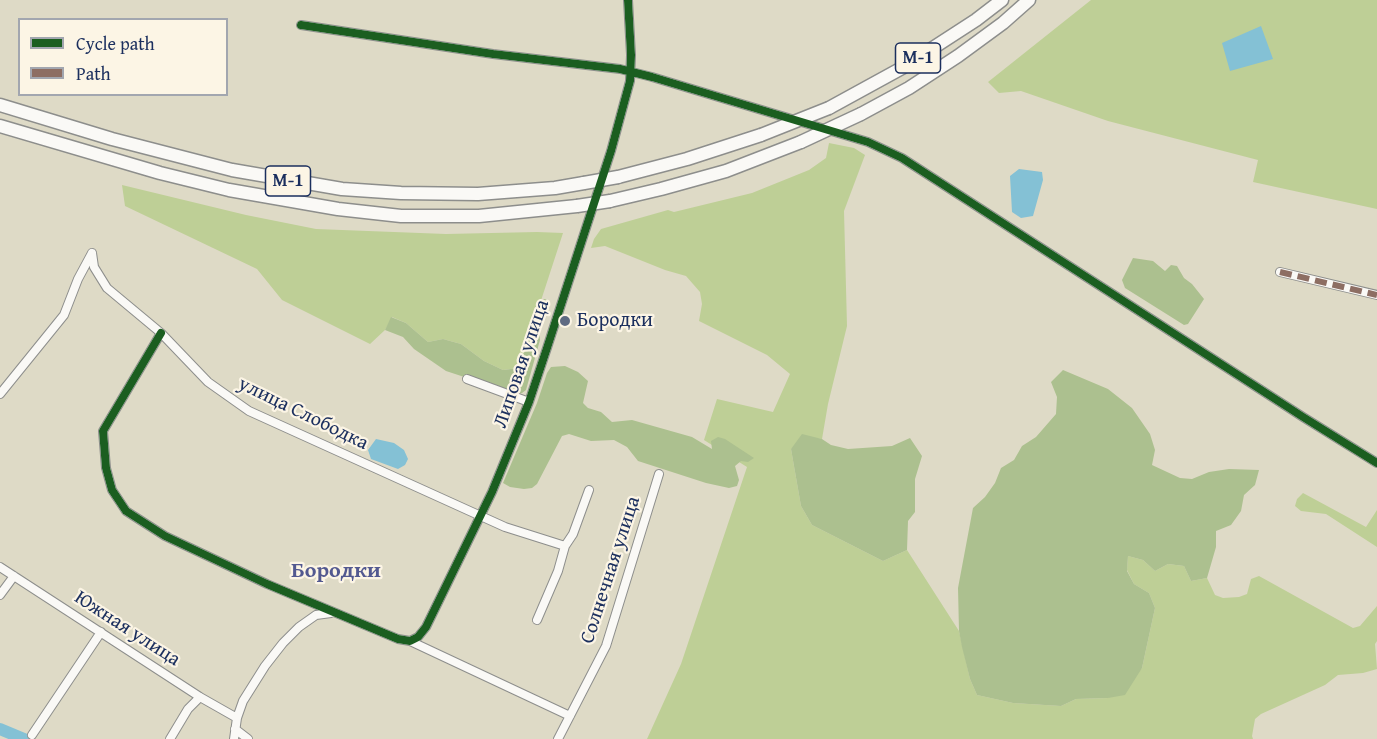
<!DOCTYPE html>
<meta charset="utf-8">
<style>
body{margin:0}
#map{position:relative;width:1377px;height:739px;overflow:hidden;background:#dedac6;font-family:"Gentium Book Plus",serif}
canvas{display:block}
.legend{position:absolute;left:18px;top:18px;width:210px;height:78px;box-sizing:border-box;background:#fcf5e5;border:2px solid #a2a6af;margin:0;padding:8px 10px;list-style:none;font-size:18px;color:#1b2f5e}
.legend li{display:flex;align-items:center;gap:12px;height:30px}
.legend b{width:30px;border:2px solid #a2a6af}
</style>
<div id="map">
<canvas width="1377" height="739"></canvas>
<ul class="legend">
<li><b style="height:8px;background:#1b5e20"></b>Cycle path</li>
<li><b style="height:8px;background:#8d6e63"></b>Path</li>
</ul>
</div>
<script>
const ctx = document.querySelector('canvas').getContext('2d');
ctx.lineJoin = 'round';
function fillPath(path, color) {
  ctx.fillStyle = color;
  ctx.fill(path, 'evenodd');
}
function poly(rows) {
  const path = new Path2D();
  for (const r of rows) {
    path.moveTo(r[0], r[1]);
    for (let i = 2; i < r.length; i += 2) path.lineTo(r[i], r[i + 1]);
  }
  return path;
}
function stroke(path, color, width, dash) {
  ctx.strokeStyle = color;
  ctx.lineWidth = width;
  ctx.lineCap = dash ? 'butt' : 'round';
  ctx.setLineDash(dash || []);
  ctx.stroke(path);
}
function drawText(font, color, halo, rows, align = 'center') {
  ctx.font = font + ' "Gentium Book Plus",serif';
  ctx.lineWidth = 4.5;
  ctx.setLineDash([]);
  ctx.textBaseline = 'middle';
  ctx.strokeStyle = halo;
  ctx.fillStyle = color;
  for (const [text, x, y, turn = 0] of rows) {
    ctx.save();
    ctx.translate(x, y);
    ctx.rotate((+turn || 0) * Math.PI / 180);
    ctx.textAlign = isNaN(turn) ? turn : align;
    if (halo) ctx.strokeText(text, 0, 0);
    ctx.fillText(text, 0, 0);
    ctx.restore();
  }
}
const green = poly([
 [1091,0,1377,0,1377,209,1253,182,1258,160,1108,121,1021,91,999,93,988,82],
 [829,143,854,148,865,155,844,211,847,326,828,404,822,439,811,438,791,449,801,506,812,525,883,561,907,550,959,631,970,679,977,695,1013,703,1061,706,1076,699,1108,698,1142,668,1155,608,1149,593,1134,584,1127,570,1128,556,1143,560,1155,571,1168,564,1184,566,1191,581,1207,578,1215,595,1223,598,1239,597,1247,594,1251,579,1259,576,1353,628,1360,626,1377,606,1377,641,1375,644,1377,669,1363,673,1338,675,1325,685,1261,714,1255,719,1252,736,1253,739,647,739,681,664,747,467,704,440,717,399,773,412,790,374,767,355,699,321,702,304,700,292,686,276,665,270,605,246,591,248,594,239,601,229,668,210,674,212,752,193,809,170,826,158],
 [122,185,246,215,316,229,446,234,537,232,563,233,519,368,503,370,484,361,461,344,443,339,428,342,406,323,392,317,385,330,370,344,282,300,257,269,125,206],
 [1303,493,1366,527,1377,510,1377,547,1326,514,1301,511,1295,506,1297,499]
]);
const forest = poly([
 [1133,258,1153,261,1165,271,1171,265,1177,266,1184,278,1192,284,1204,299,1188,324,1184,325,1125,288,1122,280],
 [545,299,548,301,548,309,539,332,540,340,526,390,522,393,516,394,446,371,414,349,403,337,385,330,391,317,406,323,428,342,443,339,461,344,484,361,503,370,519,368,541,300],
 [565,366,578,372,588,381,583,403,588,408,601,412,612,422,632,420,692,437,712,449,711,441,718,437,725,439,754,458,748,462,741,461,735,466,739,480,737,486,729,488,706,483,638,461,627,447,614,440,591,441,569,434,562,436,537,484,532,488,524,489,510,487,503,483,537,403,547,373,551,367],
 [1063,370,1108,389,1132,408,1150,434,1155,450,1152,465,1180,478,1192,479,1209,472,1229,469,1259,470,1255,485,1244,495,1241,511,1231,525,1216,531,1216,547,1207,578,1191,581,1184,566,1168,564,1155,571,1143,560,1128,556,1127,571,1134,584,1149,593,1155,608,1142,668,1125,695,1108,698,1076,699,1061,706,1013,703,977,695,970,679,962,647,959,631,958,588,973,508,985,497,995,483,1001,468,1014,460,1022,446,1036,437,1056,414,1057,397,1051,382],
 [802,434,822,439,831,445,848,449,892,446,910,438,922,456,915,479,915,512,908,521,907,550,883,561,812,525,801,506,791,449]
]);
const water = poly([
 [1261,26,1273,59,1230,71,1222,43],
 [1019,169,1042,172,1043,180,1033,216,1021,218,1012,212,1010,176],
 [376,439,394,443,404,450,408,459,405,465,398,469,371,459,368,450]
]);
const river = poly([
 [0,729,24,739]
]);
const minor = poly([
 [301,25,493,54,620,69,652,77,868,142,902,158,1303,417,1377,463],
 [92,253,94,267,107,288,161,333,208,382,249,411,505,527,565,546],
 [1280,272,1377,295],
 [161,333,103,431,106,468,112,490,126,511,165,536,267,584,398,639,410,641,418,637,426,627,492,492,529,402,547,348,611,151,630,81,631,55,628,0],
 [467,379,529,402],
 [0,394,64,315,78,279,92,253],
 [0,567,200,697,237,718],
 [0,595,14,576],
 [537,620,558,571,565,546,573,534,589,490],
 [410,641,570,716],
 [235,729,248,739],
 [32,735,101,632],
 [170,739,188,709,200,697],
 [234,739,237,718,243,701,265,666,283,643,299,627,316,615,331,613],
 [558,739,606,646,659,474]
]);
const highway = poly([
 [0,105,112,139,232,170,342,189,401,193,478,194,555,188,584,183],
 [829,108,902,68,976,20,1002,0],
 [861,114,909,88,958,56,1003,23,1029,0],
 [0,126,160,173,229,190,338,209,401,216,479,216,577,206],
 [618,177,687,159,761,135],
 [610,201,661,189,726,171,801,142]
]);
const highwayBridge = poly([
 [761,135,829,108],
 [801,142,861,114],
 [584,183,618,177],
 [577,206,610,201]
]);
const quiet = poly([
 [1280,272,1377,295]
]);
const cycleway = poly([
 [301,25,493,54,620,69,652,77,868,142,902,158,1303,417,1377,463],
 [161,333,103,431,106,468,112,490,126,511,165,536,267,584,398,639,410,641,418,637,426,627,492,492,529,402,547,348,611,151,630,81,631,55,628,0]
]);
const markers = [
 [565,321,6,"#5f6b82"]
];
const shields = [
 [918,58,45],
 [288,181,45]
];
const shieldNames = [
 ["М-1",918,58],
 ["М-1",288,181]
];
const poiNames = [
 ["Бородки",577,321]
];
const streetNames = [
 ["Липовая улица",522,364,-71],
 ["улица Слободка",303,414,26],
 ["Солнечная улица",611,570,-72],
 ["Южная улица",127,629,33]
];
const quarterNames = [
 ["Бородки",336,571]
];
fillPath(green, '#becf96');
fillPath(forest, '#acc08f');
fillPath(water, '#84c1d5');
stroke(river, '#84c1d5', 12);
stroke(minor, '#8d8e8c', 10);
stroke(highway, '#8d8e8c', 15);
stroke(minor, '#faf9f6', 8);
stroke(highway, '#faf9f6', 12);
stroke(highwayBridge, '#8d8e8c', 15, []);
stroke(highwayBridge, '#faf9f6', 12);
stroke(quiet, '#8d6e63', 6, [12, 6]);
stroke(cycleway, '#1b5e20', 8);
for (const [x, y, r, color] of markers) {
  const dot = new Path2D();
  dot.arc(x, y, r, 0, 2 * Math.PI);
  ctx.fillStyle = color;
  ctx.fill(dot);
  stroke(dot, '#fcf5e5', 2);
}
for (const [x, y, w] of shields) {
  const box = new Path2D();
  box.roundRect(x - w / 2, y - 15, w, 30, 4.5);
  ctx.fillStyle = '#fcf5e5';
  ctx.fill(box);
  stroke(box, '#1b2f5e', 1.5);
}
drawText('bold 18px', '#1b2f5e', null, shieldNames);
drawText('20px', '#1b2f5e', '#fcf5e5', poiNames, 'left');
drawText('20px', '#1b2f5e', '#fcf5e5', streetNames);
drawText('bold 22px', '#535990', '#fcf5e5', quarterNames);
</script>
